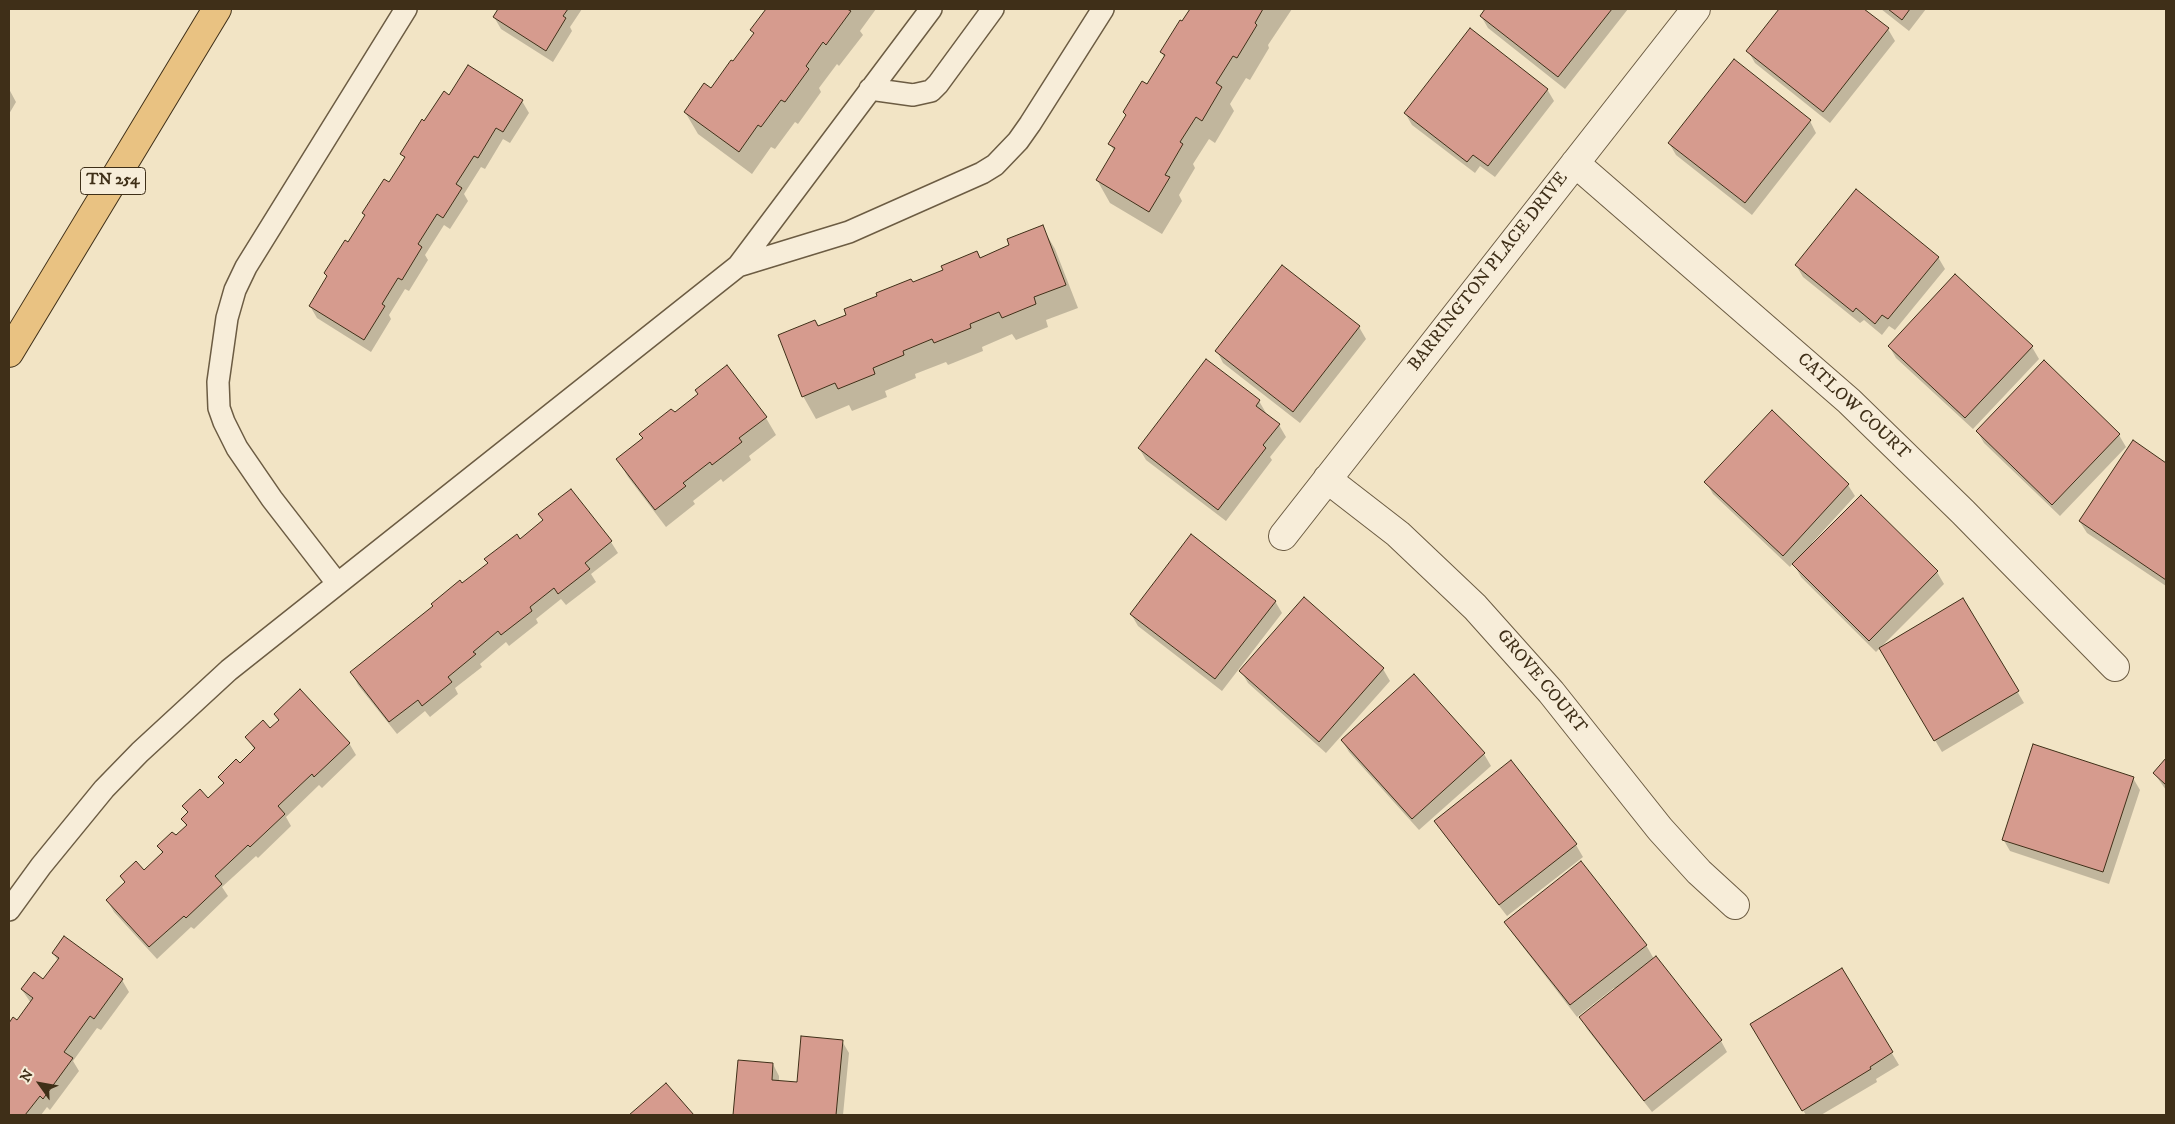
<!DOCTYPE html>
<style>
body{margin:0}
#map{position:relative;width:2175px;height:1124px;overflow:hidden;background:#f2e4c5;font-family:"IM FELL DW Pica",serif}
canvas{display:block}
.frame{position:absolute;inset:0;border:10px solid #3f2f18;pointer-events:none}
.north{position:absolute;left:15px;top:1059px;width:50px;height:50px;-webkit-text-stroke:4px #f7edd9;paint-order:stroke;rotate:302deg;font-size:14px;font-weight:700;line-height:20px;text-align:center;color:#3f2f18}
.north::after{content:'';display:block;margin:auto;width:18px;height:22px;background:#3f2f18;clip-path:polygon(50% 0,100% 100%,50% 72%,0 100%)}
</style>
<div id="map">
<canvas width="2175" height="1124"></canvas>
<div class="frame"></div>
<div class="north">N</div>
</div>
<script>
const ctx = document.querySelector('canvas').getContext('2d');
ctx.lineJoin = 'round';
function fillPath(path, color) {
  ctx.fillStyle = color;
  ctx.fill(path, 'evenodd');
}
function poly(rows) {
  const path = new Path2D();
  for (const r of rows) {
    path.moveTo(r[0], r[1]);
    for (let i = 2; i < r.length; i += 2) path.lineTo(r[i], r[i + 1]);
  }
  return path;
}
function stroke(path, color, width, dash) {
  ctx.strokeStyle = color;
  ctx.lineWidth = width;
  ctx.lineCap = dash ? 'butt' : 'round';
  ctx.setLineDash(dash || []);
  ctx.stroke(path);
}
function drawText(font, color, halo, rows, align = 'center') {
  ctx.font = font + ' "IM FELL DW Pica",serif';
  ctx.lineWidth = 4;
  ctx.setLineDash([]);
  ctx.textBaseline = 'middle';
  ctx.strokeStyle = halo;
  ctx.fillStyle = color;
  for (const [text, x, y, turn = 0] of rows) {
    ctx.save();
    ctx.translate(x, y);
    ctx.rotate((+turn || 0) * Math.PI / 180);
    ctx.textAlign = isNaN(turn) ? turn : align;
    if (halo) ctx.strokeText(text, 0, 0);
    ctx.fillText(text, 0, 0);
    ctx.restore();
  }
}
const shadow = poly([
 [499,9,582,9,570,27,572,31,553,62,501,29,494,17],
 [768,9,876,9,860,31,863,35,839,66,837,64,819,88,821,92,798,124,795,122,775,149,771,147,752,174,698,134,685,112,711,90,734,63,754,34,752,30],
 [1190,9,1292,9,1268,45,1269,48,1250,80,1246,78,1230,104,1234,111,1215,143,1209,139,1193,164,1195,168,1179,195,1182,201,1162,234,1110,203,1097,180,1114,151,1110,144,1127,117,1124,113,1148,86,1165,58,1161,52],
 [1487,9,1628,9,1565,89,1488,28,1481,16],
 [1781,9,1862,9,1888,29,1895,41,1830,123,1755,63,1748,51],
 [1881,9,1926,9,1909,31],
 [9,89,16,102,9,114],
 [1547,89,1554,101,1495,177,1480,166,1475,173,1412,125,1405,113],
 [450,96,522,101,529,113,510,143,503,139,485,169,481,167,464,194,468,201,450,229,444,225,425,255,428,260,409,291,405,289,389,315,391,319,371,352,317,318,310,306,328,278,325,273,366,217,364,213,389,184,405,159,402,154,425,122],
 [1810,121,1816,133,1752,215,1676,155,1669,143],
 [1042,227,1055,249,1078,308,1046,320,1048,327,1016,340,1012,334,982,347,983,351,948,365,946,362,915,374,916,378,885,391,887,397,852,411,849,405,816,419,803,396,818,328,848,316,912,283,1011,246],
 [1938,257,1945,269,1895,330,1889,326,1882,335,1864,320,1860,323,1803,277,1796,265],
 [1359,327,1366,339,1300,423,1223,363,1217,351],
 [1889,346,2032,347,2039,359,1973,429,1896,358],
 [1207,361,1259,401,1266,413,1265,415,1279,425,1286,437,1270,457,1272,460,1226,521,1146,460,1139,448],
 [2044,362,2119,435,2126,447,2060,516,1984,443,1977,431],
 [674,414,766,418,776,435,749,456,751,460,723,482,721,479,693,501,695,504,666,527,628,477,618,460,643,439,641,434],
 [2134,442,2166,464,2166,586,2087,533,2080,522],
 [1706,482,1848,485,1855,496,1812,543,1937,572,1944,584,1881,647,1963,599,2024,703,1942,752,1880,648,1876,652,1801,577,1793,563,1790,567,1713,494],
 [520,540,611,542,618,553,591,574,596,582,566,605,561,599,536,619,538,623,509,646,506,642,480,664,482,667,455,688,458,694,430,717,425,711,397,734,358,685,352,673,489,564,486,559],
 [1275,601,1282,613,1222,691,1138,626,1131,614],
 [1383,669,1390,681,1326,753,1248,683,1241,671],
 [1414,676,1484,754,1491,766,1419,830,1349,752,1342,740],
 [275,714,349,743,356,755,322,788,319,785,286,817,291,826,258,858,256,856,222,887,228,896,194,929,191,927,157,959,114,912,107,900,144,872,163,854,158,846,176,837,187,827,182,819,188,813,183,806,208,800,224,784,220,777,240,765,255,751,247,738,270,730,279,721],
 [2166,760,2166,790,2154,773],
 [1511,762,1576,845,1583,857,1507,916,1443,833,1436,821],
 [2133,778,2140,790,2109,884,2010,851,2003,839],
 [1506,922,1646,945,1654,959,1721,1041,1727,1052,1652,1112,1587,1029,1581,1017,1616,989,1614,988,1577,1017,1513,934],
 [53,953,122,980,129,992,101,1030,97,1028,73,1061,79,1071,50,1110,47,1107,41,1115,9,1115,9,1025,14,1018,18,1021,31,1003,22,990,44,981,58,961],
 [1842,970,1899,1065,1876,1079,1877,1082,1821,1115,1806,1115,1751,1024],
 [842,1041,849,1053,843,1115,734,1115,739,1061,773,1064,779,1076,779,1082,798,1084],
 [666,1085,692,1115,631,1115]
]);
const building = poly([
 [498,9,568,9,563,16,566,18,546,51,493,17,498,9],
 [766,9,847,9,851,11,826,45,823,42,806,66,809,69,785,102,781,100,761,127,758,125,739,152,684,112,704,83,711,88,731,60,733,61,754,33,750,30,766,9],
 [1190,9,1263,9,1255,23,1257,25,1237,58,1233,56,1216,83,1222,87,1202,121,1196,117,1180,142,1183,144,1165,175,1170,177,1149,212,1096,180,1115,148,1108,144,1126,115,1123,112,1142,81,1147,84,1165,55,1160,52,1180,20,1182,21,1190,9],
 [1485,9,1612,9,1558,77,1480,16,1485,9],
 [1779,9,1864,9,1889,28,1823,112,1746,51,1779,9],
 [1888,9,1910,9,1902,20,1888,9],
 [1470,28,1548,89,1488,166,1473,155,1467,162,1404,113,1470,28],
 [1734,59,1811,120,1745,203,1668,143,1734,59],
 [468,65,523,100,503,132,496,128,478,158,474,156,456,184,462,188,443,218,437,214,418,244,422,247,402,280,398,278,382,304,385,306,364,340,309,306,327,276,324,273,345,240,348,242,365,215,362,213,384,179,389,182,405,157,400,154,422,119,424,121,444,91,449,95,468,65],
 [1856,189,1939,257,1888,319,1882,315,1875,324,1856,308,1853,312,1795,265,1856,189],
 [1043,225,1066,285,1034,297,1036,304,1002,318,999,312,970,324,971,328,934,343,932,339,903,351,904,355,873,368,875,374,838,389,835,383,802,397,778,335,815,320,818,326,846,315,844,309,877,296,876,293,911,279,913,282,943,270,941,266,977,251,980,258,1009,245,1007,239,1043,225],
 [1282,265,1360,326,1293,412,1215,351,1282,265],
 [1955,274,2033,346,1965,418,1888,346,1955,274],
 [1206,359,1260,400,1256,406,1280,424,1263,445,1266,448,1218,510,1138,448,1206,359],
 [2044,360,2120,434,2052,505,1976,431,2044,360],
 [727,365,767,417,739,438,742,442,712,465,710,462,683,483,686,486,655,510,616,459,643,438,639,434,671,409,675,412,698,394,695,390,727,365],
 [1772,410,1849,484,1783,556,1704,482,1772,410],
 [2133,440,2166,463,2166,580,2079,521,2133,440],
 [571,489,612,541,585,563,590,569,558,594,554,588,530,607,532,611,501,635,498,631,473,652,476,654,448,677,452,682,422,706,418,700,389,722,350,672,433,606,431,604,460,580,462,583,488,563,484,559,517,534,520,539,543,520,538,514,571,489],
 [1861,495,1938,571,1869,641,1792,564,1861,495],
 [1191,534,1276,601,1215,679,1130,614,1191,534],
 [1304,597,1384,668,1319,742,1239,671,1304,597],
 [1963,598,2019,691,1934,741,1879,648,1963,598],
 [1414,674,1485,753,1412,819,1341,740,1414,674],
 [300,689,350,743,314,777,312,774,278,806,285,814,250,847,248,845,215,876,222,884,186,918,184,916,149,947,106,900,125,882,120,876,136,861,144,870,163,852,157,846,172,832,176,835,187,825,181,819,188,812,182,806,200,789,208,798,224,783,218,777,236,759,240,763,255,748,245,737,263,720,270,728,279,720,274,714,300,689],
 [2033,744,2134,777,2103,872,2002,840,2033,744],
 [2166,758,2166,785,2153,773,2166,758],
 [1511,760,1577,844,1499,905,1434,821,1511,760],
 [1581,861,1647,945,1570,1005,1504,922,1581,861],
 [64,936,123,979,94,1019,90,1016,64,1052,73,1058,43,1099,40,1096,25,1115,9,1115,9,1023,13,1017,17,1020,33,998,21,989,34,972,43,979,59,958,52,953,64,936],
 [1656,956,1722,1040,1644,1101,1579,1017,1656,956],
 [1842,968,1893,1052,1870,1067,1871,1069,1802,1111,1750,1024,1842,968],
 [801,1036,843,1040,836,1115,733,1115,738,1060,773,1063,772,1080,797,1082,801,1036],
 [666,1083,694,1115,629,1115,666,1083]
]);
const service = poly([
 [870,89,913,95,931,91,938,84,993,9],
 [738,266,849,232,982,173,995,165,1018,141,1030,124,1103,9],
 [337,583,272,499,237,448,224,422,219,408,218,382,227,318,235,290,246,267,406,9],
 [9,910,41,866,104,789,140,752,229,670,738,266,931,9]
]);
const minor = poly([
 [1575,163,1849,401,1963,512,2115,667],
 [1327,479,1398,534,1475,607,1551,692,1660,829,1699,872,1735,905],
 [1283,536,1696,9]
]);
const primary = poly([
 [9,353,217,9]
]);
const shields = [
 [113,181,65]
];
const shieldNames = [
 ["TN 254",113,181]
];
const streetNames = [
 ["BARRINGTON PLACE DRIVE",1489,272,-52],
 ["CATLOW COURT",1853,407,43],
 ["GROVE COURT",1541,682,50]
];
fillPath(shadow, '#0003');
fillPath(building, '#d69b8e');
stroke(building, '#3f2f18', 1);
stroke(service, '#6c5c43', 24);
stroke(minor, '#6c5c43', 30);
stroke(primary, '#3f2f18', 30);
stroke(service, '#f7edd9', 21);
stroke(minor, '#f7edd9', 28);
stroke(primary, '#e9c282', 28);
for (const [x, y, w] of shields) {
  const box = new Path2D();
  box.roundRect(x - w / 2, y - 13.5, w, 27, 4);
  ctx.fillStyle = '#f7edd9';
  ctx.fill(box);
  stroke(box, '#3f2f18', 1);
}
drawText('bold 16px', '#3f2f18', null, shieldNames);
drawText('18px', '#3f2f18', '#f7edd9', streetNames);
</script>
